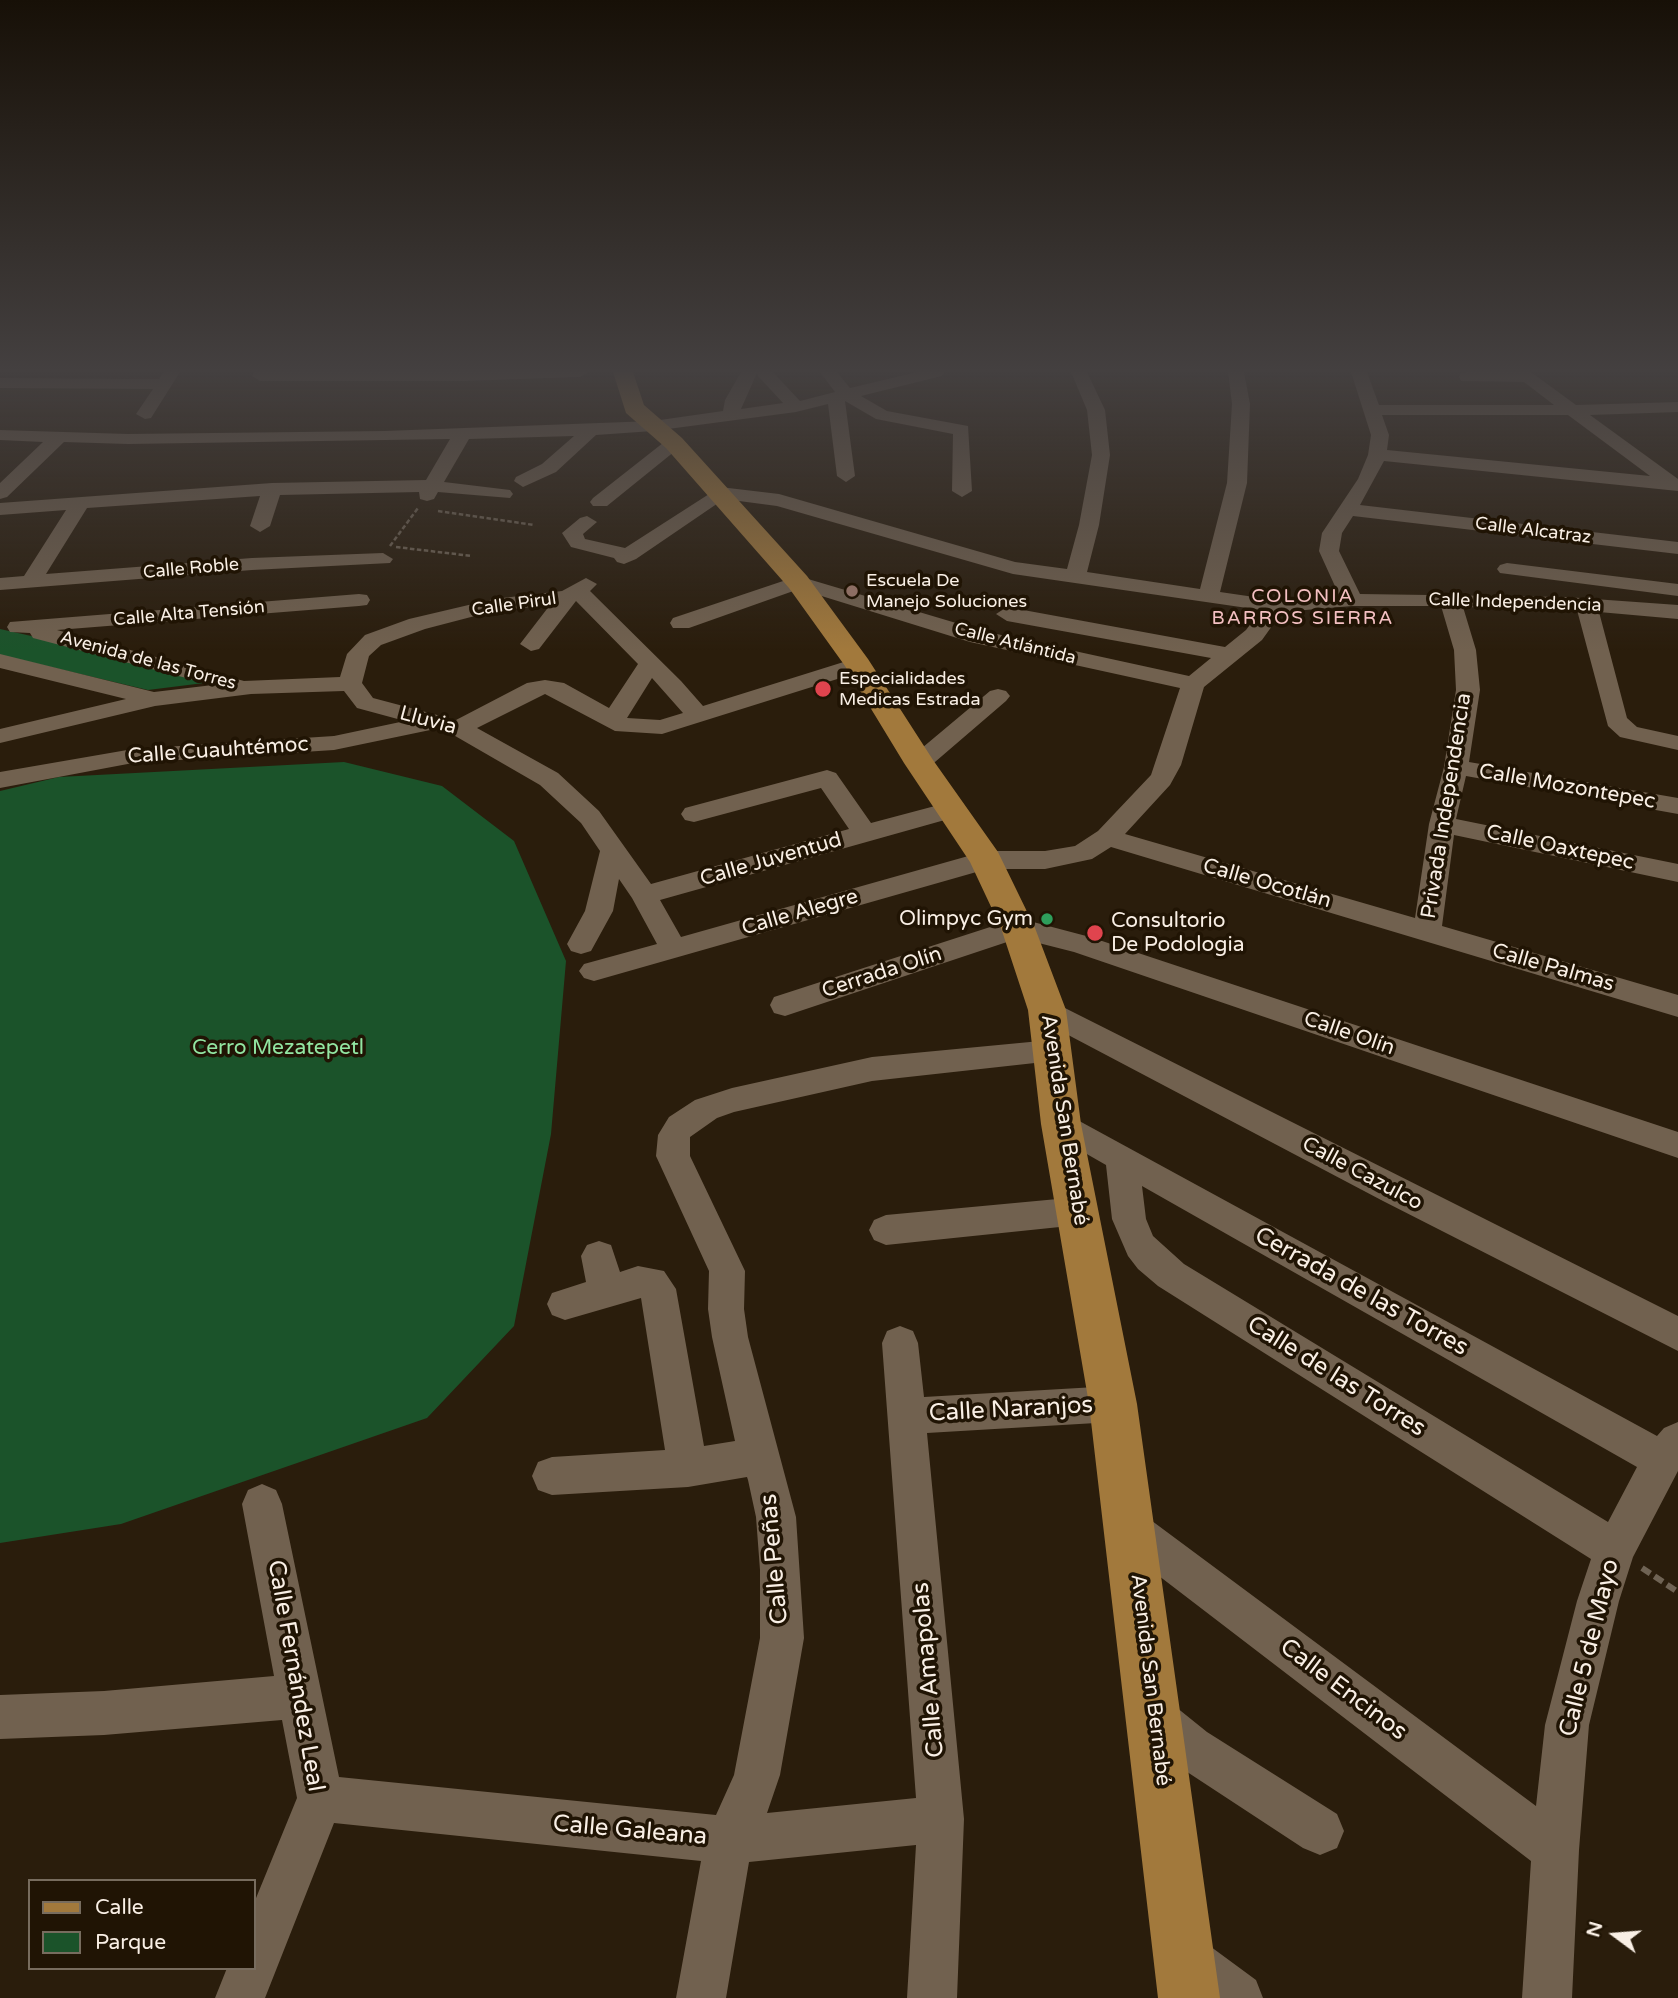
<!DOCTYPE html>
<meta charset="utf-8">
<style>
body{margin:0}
#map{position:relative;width:1678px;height:1998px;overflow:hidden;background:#2a1d0c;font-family:"Varela Round",sans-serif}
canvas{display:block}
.legend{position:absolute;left:28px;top:1879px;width:228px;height:91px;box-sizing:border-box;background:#201404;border:2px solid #776c5e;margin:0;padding:9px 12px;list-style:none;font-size:21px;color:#f9efe5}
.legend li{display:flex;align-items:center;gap:14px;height:35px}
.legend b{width:35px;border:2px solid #776c5e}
.north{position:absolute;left:1580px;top:1900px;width:70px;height:70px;-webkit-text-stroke:5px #201404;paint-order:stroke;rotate:286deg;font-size:19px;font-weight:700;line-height:28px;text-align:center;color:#f9efe5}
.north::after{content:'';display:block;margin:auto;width:24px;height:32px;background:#f9efe5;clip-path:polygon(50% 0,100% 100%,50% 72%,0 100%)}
</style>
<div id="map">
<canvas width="1678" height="1998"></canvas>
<ul class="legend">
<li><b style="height:9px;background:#a2793c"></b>Calle</li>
<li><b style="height:19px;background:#1b532a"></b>Parque</li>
</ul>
<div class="north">N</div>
</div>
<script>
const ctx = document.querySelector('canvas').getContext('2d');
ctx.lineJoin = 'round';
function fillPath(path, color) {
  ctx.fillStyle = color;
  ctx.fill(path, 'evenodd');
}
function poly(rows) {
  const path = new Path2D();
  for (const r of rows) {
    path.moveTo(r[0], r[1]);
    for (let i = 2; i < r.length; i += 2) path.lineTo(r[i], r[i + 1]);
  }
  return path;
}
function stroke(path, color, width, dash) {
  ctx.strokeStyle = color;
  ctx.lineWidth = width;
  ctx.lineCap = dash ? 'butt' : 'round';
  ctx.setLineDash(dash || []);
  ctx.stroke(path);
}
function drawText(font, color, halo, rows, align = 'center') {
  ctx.font = font + ' "Varela Round",sans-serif';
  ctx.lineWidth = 7;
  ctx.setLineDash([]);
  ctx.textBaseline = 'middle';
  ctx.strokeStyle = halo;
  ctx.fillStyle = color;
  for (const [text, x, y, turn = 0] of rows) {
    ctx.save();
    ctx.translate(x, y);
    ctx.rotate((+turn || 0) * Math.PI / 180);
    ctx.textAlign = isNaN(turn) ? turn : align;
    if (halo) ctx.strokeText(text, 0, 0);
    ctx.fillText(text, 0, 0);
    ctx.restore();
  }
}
const green = poly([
 [0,629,228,680,148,690,0,655],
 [344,762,442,786,514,841,566,961,551,1134,514,1326,427,1418,121,1524,0,1543,0,791,59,777]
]);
const pathFar1 = poly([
 [438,511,534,525],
 [390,546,418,508],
 [396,547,472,556]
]);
const path = poly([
 [1642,1568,1678,1592]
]);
const minor = poly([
 [164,372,180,372,151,418,145,419,136,414,153,389,0,388,0,378,159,379,164,372],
 [254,372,588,372,580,377,464,381,260,381,252,376,254,372],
 [741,372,773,372,800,401,835,392,820,372,837,372,850,388,917,372,944,372,942,376,861,396,887,411,968,426,972,491,962,497,952,491,953,434,876,419,845,401,855,476,846,482,837,476,828,404,796,412,653,431,596,435,556,472,523,487,514,481,516,477,542,464,574,436,469,439,444,482,510,490,513,494,510,498,438,492,434,499,427,501,420,499,419,492,280,495,270,526,260,532,250,526,260,496,87,508,46,574,252,558,383,553,393,559,390,563,252,570,0,590,0,578,24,576,66,510,0,515,0,503,272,483,426,480,450,439,128,444,64,442,7,497,0,499,0,483,43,442,0,440,0,430,128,434,384,431,653,421,723,411,725,400,741,372],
 [757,373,758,376,783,403,741,409,757,373],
 [1071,372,1087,372,1105,410,1110,455,1099,525,1087,572,1200,589,1227,483,1232,404,1228,372,1244,372,1250,404,1247,483,1220,592,1275,600,1339,595,1319,551,1322,533,1358,479,1368,455,1371,435,1351,372,1367,372,1379,405,1554,405,1524,382,1461,381,1459,377,1461,373,1467,372,1531,372,1576,405,1678,402,1678,412,1590,415,1678,479,1678,491,1384,461,1360,505,1678,542,1678,554,1353,516,1342,533,1339,551,1360,594,1566,597,1678,605,1678,619,1599,612,1627,718,1637,727,1678,736,1678,750,1620,737,1608,726,1577,610,1463,607,1476,650,1480,690,1469,762,1678,798,1678,814,1466,776,1456,819,1678,864,1678,882,1454,835,1442,926,1678,995,1678,1017,1111,847,1092,859,1045,869,987,869,594,981,584,978,579,971,584,964,657,944,632,898,619,879,613,911,591,951,581,954,571,951,567,944,585,911,600,851,581,823,540,785,450,733,435,729,334,750,133,763,0,788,0,772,133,749,334,736,405,721,357,708,344,691,251,694,155,706,0,743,0,729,126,699,0,668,0,654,154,692,213,685,33,638,30,633,10,632,7,627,10,622,359,594,367,595,370,600,367,605,359,606,57,630,244,681,340,677,347,654,365,635,409,619,494,599,562,591,586,578,597,584,590,591,681,681,703,706,850,660,866,660,869,665,866,670,662,734,615,731,545,694,477,728,558,773,599,811,651,884,849,829,821,788,694,822,685,820,681,814,685,808,827,770,836,773,871,823,950,802,959,804,963,810,959,816,660,900,681,937,986,851,1045,851,1075,846,1098,831,1151,775,1180,688,970,642,799,589,689,628,673,628,670,623,673,618,798,576,983,631,1189,676,1211,658,1007,621,996,614,1007,607,1225,647,1246,630,1261,610,1013,574,777,506,724,499,636,559,624,564,617,562,614,558,571,547,562,533,580,518,587,516,597,522,583,534,585,539,625,548,720,487,779,494,1015,562,1067,569,1079,525,1092,455,1087,410,1071,372],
 [1382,415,1568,415,1650,476,1387,450,1389,435,1382,415],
 [576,601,638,664,609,708,564,683,545,680,527,683,456,720,373,698,362,683,369,656,381,645,425,629,494,611,550,605,520,644,531,651,539,649,576,601],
 [1352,606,1441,606,1454,650,1456,690,1444,767,1429,824,1415,918,1125,834,1170,785,1181,765,1204,687,1262,640,1282,612,1352,606],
 [652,678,683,713,660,720,627,718,652,678],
 [674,438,683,443,680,447,607,506,593,506,590,502,593,498,668,439,674,438],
 [1507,563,1678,584,1678,596,1500,573,1497,569,1500,565,1507,563],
 [998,689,1006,691,1010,696,1006,701,928,768,910,768,907,763,910,758,990,691,998,689],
 [1018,918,1090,937,1678,1132,1678,1158,1074,952,1019,938,785,1016,774,1013,770,1005,774,997,1018,918],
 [1047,999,1678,1316,1678,1351,1383,1201,1036,1018,1032,1010,1036,1002,1047,999],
 [1051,1040,1062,1044,1066,1052,1062,1060,872,1081,734,1112,717,1118,690,1137,690,1156,745,1271,744,1309,748,1337,796,1517,804,1638,780,1775,767,1813,916,1798,882,1343,887,1331,900,1326,913,1331,918,1343,924,1397,1113,1386,1126,1391,1132,1404,1126,1417,1113,1422,927,1433,964,1819,957,1998,907,1998,916,1845,749,1862,726,1998,676,1998,701,1861,334,1823,265,1998,215,1998,227,1968,254,1968,254,1903,297,1798,282,1720,104,1735,0,1739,0,1695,104,1691,274,1676,242,1504,248,1490,262,1484,276,1490,282,1504,339,1777,716,1815,734,1775,760,1638,760,1570,756,1517,748,1480,747,1477,688,1487,552,1495,538,1490,532,1476,538,1462,552,1457,665,1450,641,1298,565,1320,552,1315,547,1304,552,1293,586,1282,581,1256,587,1245,599,1241,611,1245,620,1272,638,1266,664,1271,676,1289,704,1446,735,1441,712,1337,708,1309,709,1271,656,1156,658,1135,669,1117,695,1100,732,1088,872,1057,1051,1040],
 [1061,1111,1657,1436,1664,1428,1678,1422,1678,1471,1633,1557,1619,1601,1589,1725,1579,1850,1572,1998,1522,1998,1531,1861,1116,1543,1110,1529,1116,1515,1130,1509,1144,1515,1536,1806,1545,1725,1577,1601,1591,1559,1158,1286,1138,1269,1128,1256,1112,1219,1106,1165,1050,1133,1045,1124,1050,1115,1061,1111],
 [1142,1186,1637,1467,1608,1522,1184,1264,1153,1236,1146,1219,1142,1186],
 [1079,1197,1091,1201,1096,1211,1091,1221,1079,1225,886,1245,874,1240,869,1230,874,1220,886,1215,1079,1197],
 [1155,1697,1171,1703,1207,1732,1337,1814,1344,1831,1337,1848,1320,1855,1303,1848,1175,1764,1139,1735,1133,1719,1139,1703,1155,1697],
 [1185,1934,1203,1941,1256,1980,1263,1998,1196,1998,1167,1977,1160,1959,1167,1941,1185,1934]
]);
const major = poly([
 [613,372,633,372,644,405,682,438,807,576,868,659,933,760,998,852,1035,928,1066,1010,1081,1124,1137,1404,1220,1998,1158,1998,1089,1404,1041,1124,1028,1010,1001,928,970,862,904,763,845,666,789,588,666,448,626,413,613,372]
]);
const markers = [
 [852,591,7,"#8d6e63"],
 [823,689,9,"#e0444e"],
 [1047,919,7,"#2e9e5b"],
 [1095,933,9,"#e0444e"]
];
const farStreetnames = [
 ["Calle Alcatraz",1533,531,7],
 ["Calle Roble",191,569,-5],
 ["Calle Independencia",1515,603,2],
 ["Calle Pirul",514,605,-8],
 ["Calle Alta Tensión",189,614,-5],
 ["Calle Atlántida",1015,644,14],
 ["Avenida de las Torres",148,661,15]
];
const farPoinames = [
 ["Escuela De",866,581],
 ["Manejo Soluciones",866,602],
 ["Especialidades",839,679],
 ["Medicas Estrada",839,700]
];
const farNeighbourhoodnames = [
 ["COLONIA",1303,597],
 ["BARROS SIERRA",1303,619]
];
const streetNames = [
 ["Lluvia",428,721,15],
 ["Calle Cuauhtémoc",218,751,-4],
 ["Calle Mozontepec",1567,787,10],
 ["Privada Independencia",1447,806,-81],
 ["Calle Oaxtepec",1560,848,12],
 ["Calle Juventud",771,860,-16],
 ["Calle Ocotlán",1267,884,16],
 ["Calle Alegre",800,913,-16],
 ["Calle Palmas",1553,968,16],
 ["Cerrada Olín",882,973,-18],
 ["Calle Olín",1349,1034,19],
 ["Avenida San Bernabé",1064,1120,81],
 ["Calle Cazulco",1362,1174,28],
 ["Avenida San Bernabé",1150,1680,83]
];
const poiNames = [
 ["Olimpyc Gym",1033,919],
 ["Consultorio",1111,921,"left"],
 ["De Podologia",1111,945,"left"]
];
const parkNames = [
 ["Cerro Mezatepetl",278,1048]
];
const nearStreetnames = [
 ["Cerrada de las Torres",1361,1292,29],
 ["Calle de las Torres",1336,1377,32],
 ["Calle Naranjos",1011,1410,-3],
 ["Calle Peñas",775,1559,-95],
 ["Calle 5 de Mayo",1590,1648,-76],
 ["Calle Amapolas",929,1670,-95],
 ["Calle Fernández Leal",295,1676,80],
 ["Calle Encinos",1343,1690,37],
 ["Calle Galeana",630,1831,5]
];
fillPath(green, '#1b532a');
stroke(pathFar1, '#6f6354', 2.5, [4.5, 2.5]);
stroke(path, '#6f6354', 6, [10, 5]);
fillPath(minor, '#71614f');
fillPath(major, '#a2793c');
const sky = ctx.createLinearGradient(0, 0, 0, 651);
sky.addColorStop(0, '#171007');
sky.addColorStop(0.57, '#444040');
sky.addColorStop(1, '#44404000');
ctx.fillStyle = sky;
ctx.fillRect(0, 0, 1678, 651);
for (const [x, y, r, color] of markers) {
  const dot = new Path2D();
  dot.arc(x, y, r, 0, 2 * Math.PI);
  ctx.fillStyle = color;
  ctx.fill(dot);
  stroke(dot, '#201404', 2.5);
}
drawText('18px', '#f9efe5', '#201404', farStreetnames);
drawText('18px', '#f9efe5', '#201404', farPoinames, 'left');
ctx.letterSpacing = '2px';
drawText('19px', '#f4c0c2', '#201404', farNeighbourhoodnames);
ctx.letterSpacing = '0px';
drawText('21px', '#f9efe5', '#201404', streetNames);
drawText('21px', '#f9efe5', '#201404', poiNames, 'right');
drawText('21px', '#92e6a2', '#201404', parkNames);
drawText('24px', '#f9efe5', '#201404', nearStreetnames);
</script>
